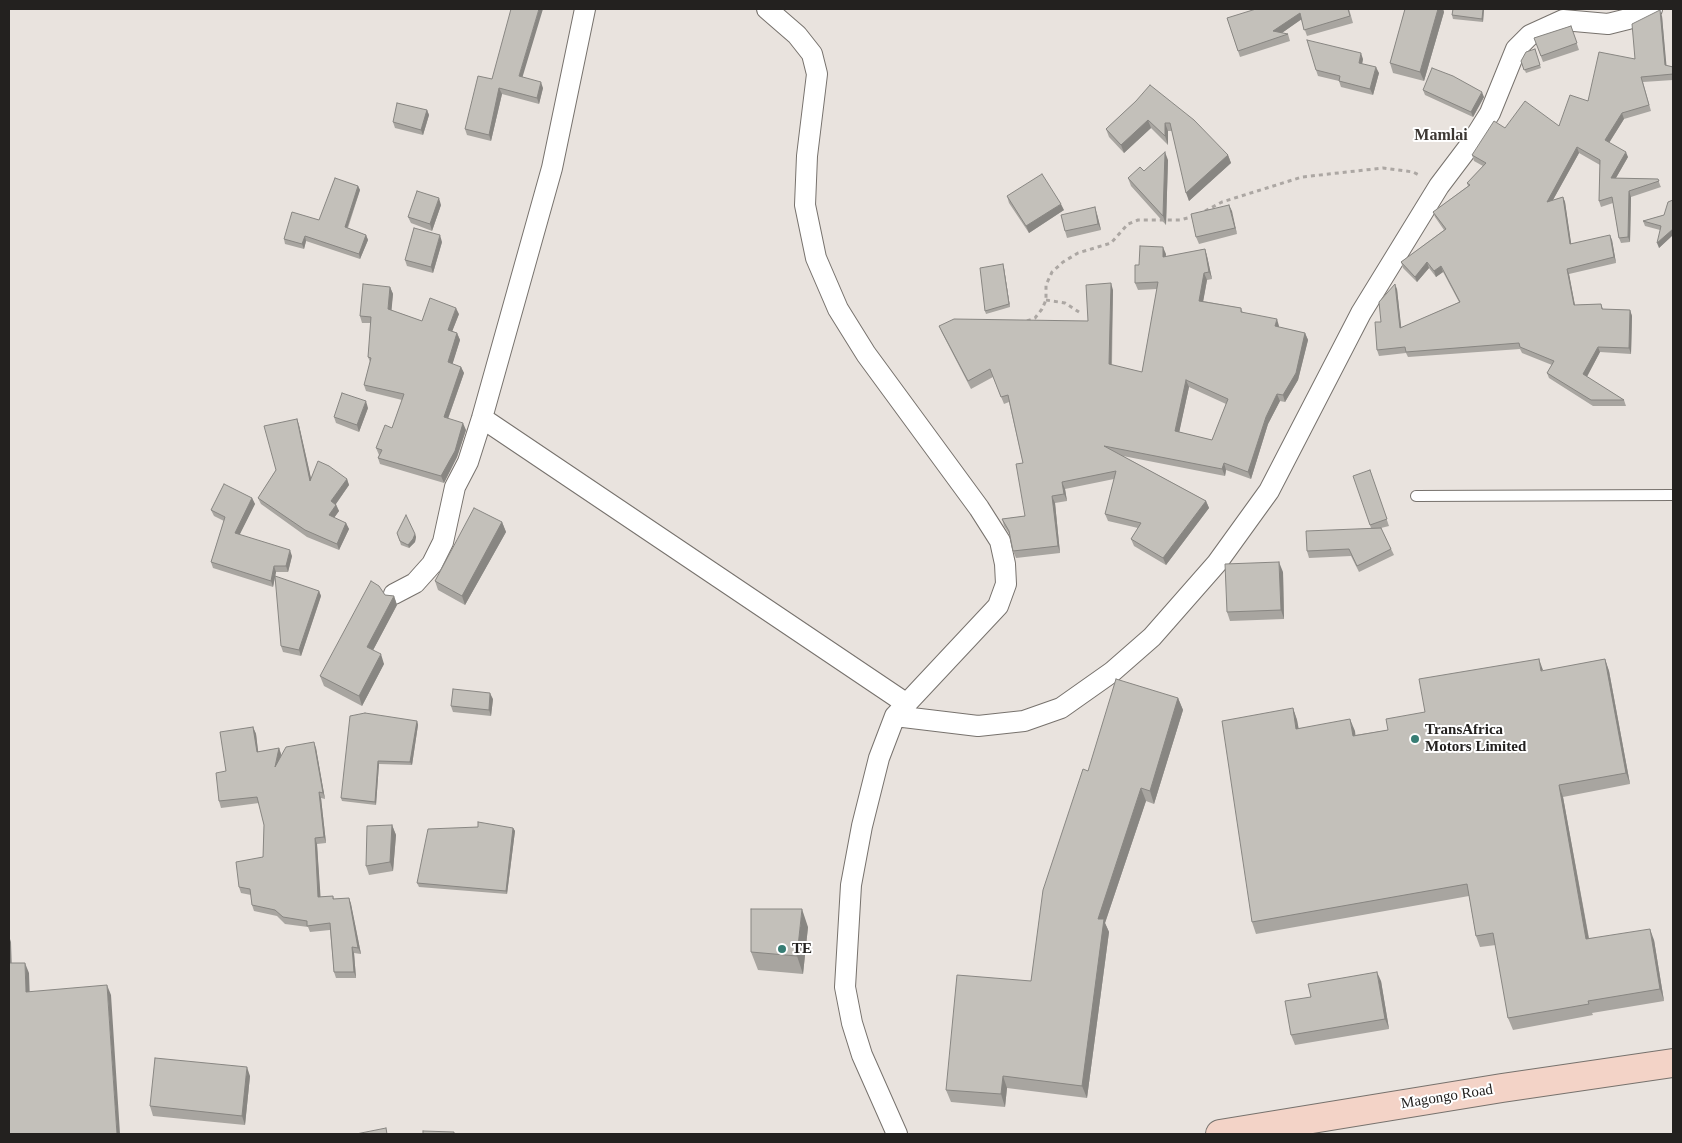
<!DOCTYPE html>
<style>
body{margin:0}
#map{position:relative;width:1682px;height:1143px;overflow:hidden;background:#e9e3de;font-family:Georgia,serif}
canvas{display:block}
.frame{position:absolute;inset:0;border:10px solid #23211f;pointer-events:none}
</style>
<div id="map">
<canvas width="1682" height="1143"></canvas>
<div class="frame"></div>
</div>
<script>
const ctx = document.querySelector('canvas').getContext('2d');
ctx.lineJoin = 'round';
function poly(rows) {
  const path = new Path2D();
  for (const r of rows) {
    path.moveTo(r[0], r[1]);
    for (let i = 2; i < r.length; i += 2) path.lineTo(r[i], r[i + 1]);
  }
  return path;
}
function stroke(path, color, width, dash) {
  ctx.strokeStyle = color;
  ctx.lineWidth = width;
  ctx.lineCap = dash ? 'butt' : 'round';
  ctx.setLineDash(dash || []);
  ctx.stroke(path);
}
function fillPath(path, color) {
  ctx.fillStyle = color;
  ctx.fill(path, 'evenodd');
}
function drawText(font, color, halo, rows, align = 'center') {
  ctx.font = font + ' Georgia,serif';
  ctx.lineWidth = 4;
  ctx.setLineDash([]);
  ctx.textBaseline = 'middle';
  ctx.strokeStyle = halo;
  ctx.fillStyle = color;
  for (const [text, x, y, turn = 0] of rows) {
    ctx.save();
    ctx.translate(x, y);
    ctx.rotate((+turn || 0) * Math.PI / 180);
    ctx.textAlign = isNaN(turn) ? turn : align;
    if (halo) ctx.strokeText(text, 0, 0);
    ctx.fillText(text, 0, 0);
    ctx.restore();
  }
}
const path = poly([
 [1205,211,1222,202,1302,177,1383,168,1413,172,1421,176],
 [1046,300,1065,303,1079,312],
 [1027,321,1035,318,1042,309,1046,300,1046,285,1052,272,1063,262,1078,253,1111,243,1128,224,1138,220,1180,220,1195,216]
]);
const lane = poly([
 [1416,496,1673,495]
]);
const street = poly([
 [767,9,797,35,812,54,817,74,807,156,805,205,816,258,838,309,866,354,979,508,1000,541,1005,564,1006,584,998,606,895,716,879,758,862,826,851,885,845,987,852,1023,862,1055,897,1134],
 [482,418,907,704],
 [394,594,415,583,432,564,443,542,455,487,468,462,482,418,552,168,585,9],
 [895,716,978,726,1024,721,1061,708,1112,672,1152,637,1217,563,1269,491,1361,313,1439,186,1470,145,1490,113,1516,49,1530,35,1563,20,1608,24,1628,19,1652,9]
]);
const secondary = poly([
 [1220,1134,1502,1088,1673,1063]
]);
const wall = poly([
 [1349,9,1353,23,1307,36,1301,19,1282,33,1288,34,1290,41,1240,57,1227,18],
 [1405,9,1443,9,1444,12,1424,81,1393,73,1390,63],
 [1453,9,1484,9,1483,22,1453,19,1452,15],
 [1662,16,1666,66,1673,67,1673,80,1643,82,1651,111,1624,119,1609,143,1628,157,1616,178,1658,179,1660,185,1661,187,1631,197,1630,242,1621,243,1619,238,1613,203,1601,207,1599,201,1600,165,1579,153,1553,200,1563,197,1565,202,1571,244,1612,240,1616,263,1569,274,1575,305,1601,304,1603,309,1630,310,1632,316,1631,354,1600,352,1587,377,1624,400,1626,406,1593,406,1549,378,1547,373,1552,365,1522,353,1520,349,1408,357,1406,353,1379,356,1377,350,1381,322,1397,289,1401,328,1459,302,1443,272,1436,277,1429,268,1417,282,1403,268,1401,262,1444,230,1435,217,1433,212,1468,186,1467,183,1483,166,1474,161,1472,155,1505,128,1559,126,1635,59],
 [1571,26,1579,50,1543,62,1534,38],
 [1535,49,1541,68,1526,73,1521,61],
 [1363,59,1362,64,1379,73,1373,95,1341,87,1339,81,1318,76,1316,70],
 [522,77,543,88,539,104,502,94,491,141,467,135,465,129,492,79],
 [1423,90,1484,97,1473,117,1425,95],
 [1136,101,1228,155,1231,163,1189,201,1172,131,1168,131,1168,145,1151,128,1124,153,1109,137,1106,129],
 [427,110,429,115,423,135,395,128,393,122],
 [1168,160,1166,225,1131,186,1128,178],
 [358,186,360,190,348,228,366,235,368,240,360,259,306,241,304,249,285,244,284,239,319,220],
 [1007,196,1064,210,1029,233,1009,203],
 [1673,200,1673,235,1659,248,1660,230,1645,226,1643,221,1664,215],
 [441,205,432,231,411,223,408,217],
 [1229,205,1237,234,1199,244,1196,237],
 [1097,214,1101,230,1067,238,1065,231],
 [442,242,433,273,407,266,405,260],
 [1205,249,1207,256,1212,279,1207,280,1203,301,1241,308,1243,313,1279,326,1279,327,1305,333,1308,340,1298,380,1285,402,1280,401,1268,424,1251,479,1226,470,1225,476,1123,456,1206,501,1209,508,1166,565,1134,546,1131,539,1138,528,1108,521,1105,514,1114,479,1065,489,1067,501,1055,503,1060,553,1016,558,1013,551,1010,535,1004,526,1002,519,1025,516,1023,463,1009,402,1004,404,993,377,971,389,942,333,939,326,1088,321,1113,290,1112,365,1142,372,1157,289,1138,290,1135,283,1139,265,1166,254,1165,257],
 [1189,387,1226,404,1212,440,1179,432],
 [1003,264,1004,268,1010,307,986,314,985,311],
 [390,287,393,294,391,310,422,321,459,314,452,331,457,333,460,340,452,364,461,367,464,373,448,419,466,430,457,457,444,483,380,464,378,458,379,455,376,448,392,428,402,400,366,391,364,385,370,362,368,357,371,323,362,323,360,316],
 [368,408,359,432,336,423,334,417],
 [297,419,299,425,311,479,347,479,349,485,336,504,339,511,334,518,346,523,349,529,339,550,307,537,261,504,258,498,276,470],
 [1370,470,1389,526,1381,528,1394,555,1359,572,1351,556,1309,558,1307,551,1371,528,1370,525],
 [252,498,255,504,239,535,292,556,288,572,276,572,273,587,213,568,211,562,224,521,214,516,211,510],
 [502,522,506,532,465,605,438,590,435,581],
 [397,533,415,534,416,537,415,542,409,548,401,545],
 [1283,572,1284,619,1230,621,1227,612],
 [319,591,321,596,301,656,283,652,281,646],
 [385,595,394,596,397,605,373,650,384,664,362,706,324,686,320,676],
 [1605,659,1609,671,1630,784,1563,797,1589,938,1654,940,1664,1001,1592,1013,1593,1015,1513,1030,1508,1018,1496,945,1480,947,1476,936,1469,896,1256,934,1252,922,1293,708,1297,720,1298,728,1355,731,1355,735,1388,730,1425,712,1544,671],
 [1178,698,1183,710,1154,804,1146,801,1105,923,1109,932,1087,1098,1007,1088,1005,1107,951,1102,946,1090,1031,981,1088,771],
 [493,699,491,716,453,712,451,706],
 [417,721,418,725,412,765,379,764,376,805,342,801,341,798],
 [253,727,256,734,258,752,279,748,281,754,281,757,316,748,325,799,321,798,326,843,317,844,320,897,333,896,334,899,349,898,351,904,361,954,354,953,356,978,336,978,334,972,330,930,310,932,308,927,285,924,277,916,254,911,252,905,251,895,241,893,239,887,263,857,264,825,259,803,221,808,219,801,226,771],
 [392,825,396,835,393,871,369,875,366,866],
 [513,828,515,831,507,894,419,887,417,883],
 [808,927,803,974,758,970,751,952],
 [1381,981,1389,1029,1295,1045,1291,1035,1311,997],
 [250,1076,245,1125,153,1116,150,1106]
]);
const shadedWall = poly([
 [539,9,543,9,521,82,519,76],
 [1438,9,1443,9,1444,12,1424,81,1420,72],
 [1483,9,1484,9,1483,22,1482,19],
 [1660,10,1662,16,1667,71,1665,65],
 [1300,13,1302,19,1276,37,1273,31],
 [1361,53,1363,59,1361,69,1359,63],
 [1376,67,1379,73,1373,95,1370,89],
 [541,82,543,88,539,104,537,98],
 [499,88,502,94,491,141,489,135],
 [1482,92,1484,97,1473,117,1471,112],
 [427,110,429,115,423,135,421,130],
 [1622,113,1624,119,1607,146,1605,140],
 [1148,120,1151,128,1124,153,1121,145],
 [1165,123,1168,131,1168,145,1165,136],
 [1577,147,1579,153,1549,207,1547,202],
 [1165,152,1168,160,1166,225,1163,216],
 [1626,152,1628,157,1613,183,1611,178],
 [1228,155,1231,163,1189,201,1186,193],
 [358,186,360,190,346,231,345,227],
 [1629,191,1631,197,1630,242,1628,237],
 [1563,197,1565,202,1572,249,1570,244],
 [439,198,441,205,432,231,430,224],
 [1061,204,1064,210,1029,233,1026,226],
 [1229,205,1232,211,1237,234,1235,228],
 [1095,207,1097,214,1101,230,1098,224],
 [1673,229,1673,235,1659,248,1657,243],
 [366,235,368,240,360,259,359,254],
 [440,235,442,242,433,273,431,267],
 [1610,235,1612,240,1616,263,1614,257],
 [305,236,306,241,304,249,302,244],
 [1163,247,1166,254,1165,264,1163,257],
 [1205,249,1207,256,1212,279,1209,272],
 [1427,262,1429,268,1417,282,1415,277],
 [1003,264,1004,268,1010,307,1009,304],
 [1441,266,1443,272,1436,277,1434,271],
 [1567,269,1569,274,1576,311,1574,305],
 [1204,273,1207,280,1202,308,1199,301],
 [1111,283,1113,290,1111,371,1109,364],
 [1395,284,1397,289,1402,334,1400,328],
 [390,287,393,294,391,316,388,309],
 [456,308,459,314,450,337,448,330],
 [1630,310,1632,316,1631,354,1629,348],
 [1277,319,1279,326,1278,334,1275,326],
 [457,333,460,340,451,369,448,362],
 [1305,333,1308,340,1298,380,1285,402,1283,395],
 [1598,347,1600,352,1585,380,1583,374],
 [461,367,464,373,446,424,444,417],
 [1186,380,1189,387,1178,438,1175,431],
 [1277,394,1280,401,1268,424,1251,479,1248,472,1266,417],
 [366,401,368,408,359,432,357,425],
 [297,419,299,425,313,487,310,481],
 [463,423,466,430,457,457,444,483,441,476],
 [1224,463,1226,470,1225,476,1222,469],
 [347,479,349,485,333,508,331,501],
 [1062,482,1065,489,1067,501,1064,494],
 [1052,496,1055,503,1060,553,1058,546],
 [252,498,255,504,237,540,235,533],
 [1206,501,1209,508,1166,565,1163,558],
 [336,505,339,511,331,522,329,515],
 [502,522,506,532,465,605,462,596],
 [346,523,349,529,339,550,337,544],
 [415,534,416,537,415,542,409,548,408,545],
 [290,550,292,556,288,572,286,566],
 [1279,562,1283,572,1284,619,1281,610],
 [274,566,276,572,273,587,271,581],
 [319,591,321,596,301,656,299,650],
 [394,596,397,605,370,656,367,647],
 [381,654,384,664,362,706,359,696],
 [1539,659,1543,670,1541,671],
 [1605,659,1609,671,1630,784,1626,773],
 [490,693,493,699,491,716,489,710],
 [1178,698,1183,710,1154,804,1150,791],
 [1293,708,1297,720,1301,740,1296,729],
 [1350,719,1355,731,1357,748,1353,736],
 [417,721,418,725,412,765,410,762],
 [253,727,256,734,259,758,257,752],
 [314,742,316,748,325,799,323,793],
 [279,748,281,754,277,774,275,767],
 [378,761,379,764,376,805,375,802],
 [1559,785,1563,797,1591,951,1586,939],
 [1141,788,1146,801,1105,923,1109,932,1087,1098,1082,1086,1098,919],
 [319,792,321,798,326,843,324,837],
 [392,825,396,835,393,871,390,862],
 [513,828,515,831,507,894,506,891],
 [315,838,317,844,321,903,318,897],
 [349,898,351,904,361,954,358,948],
 [802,909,808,927,803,974,797,956],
 [1650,929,1654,940,1664,1001,1660,989],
 [9,936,11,942,12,973,9,966],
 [352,947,354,953,356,978,354,972],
 [25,963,29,973,30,1002,26,992],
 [1377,972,1381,981,1389,1029,1385,1019],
 [107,985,111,995,120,1134,117,1134],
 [247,1067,250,1076,245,1125,242,1116],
 [1003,1076,1007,1088,1005,1107,1001,1094]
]);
const building = poly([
 [511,9,539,9,519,76,541,82,537,98,499,88,489,135,465,129,478,76,492,79,511,9],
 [1256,9,1348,9,1350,16,1304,30,1300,13,1273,31,1288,34,1238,51,1227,18,1256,9],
 [1405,9,1438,9,1420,72,1390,63,1405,9],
 [1453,9,1483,9,1482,19,1452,15,1453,9],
 [1660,10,1665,65,1673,67,1673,74,1641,77,1649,105,1622,113,1605,140,1626,152,1611,178,1658,179,1659,181,1629,191,1628,237,1619,238,1612,197,1599,201,1600,160,1577,147,1547,202,1563,197,1570,244,1610,235,1614,257,1567,269,1574,305,1601,304,1602,309,1630,310,1629,348,1598,347,1583,374,1624,400,1591,400,1547,373,1554,361,1520,347,1519,343,1406,352,1405,347,1377,350,1375,322,1381,322,1379,302,1395,284,1400,328,1460,302,1441,266,1434,271,1427,262,1415,277,1401,262,1446,229,1433,212,1470,185,1467,183,1486,163,1472,155,1494,121,1505,128,1525,101,1559,126,1570,95,1588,101,1599,52,1635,59,1632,24,1660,10],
 [1571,26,1577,43,1541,56,1534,38,1571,26],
 [1307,40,1361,53,1359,63,1376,67,1370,89,1339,81,1340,76,1316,70,1307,40],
 [1535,49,1540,65,1524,70,1521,61,1526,52,1535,49],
 [1432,68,1453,76,1482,92,1471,112,1423,90,1432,68],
 [1150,85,1194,120,1228,155,1186,193,1170,123,1165,123,1165,136,1148,120,1121,145,1106,129,1136,101,1150,85],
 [397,103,427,110,421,130,393,122,397,103],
 [1165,152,1163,216,1128,178,1140,167,1144,171,1165,152],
 [1042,174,1061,204,1026,226,1007,196,1042,174],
 [335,178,358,186,345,227,366,235,359,254,305,236,302,244,284,239,292,212,319,220,335,178],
 [417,191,439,198,430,224,408,217,417,191],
 [1673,200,1673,229,1657,243,1661,226,1643,221,1664,215,1668,202,1673,200],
 [1229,205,1235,228,1196,237,1191,214,1229,205],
 [1095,207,1098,224,1065,231,1061,215,1095,207],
 [414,228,440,235,431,267,405,260,414,228],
 [1140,246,1163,247,1163,257,1205,249,1209,272,1204,273,1199,301,1241,308,1241,312,1277,319,1275,326,1305,333,1296,373,1283,395,1277,394,1266,417,1248,472,1224,463,1222,469,1104,446,1206,501,1163,558,1131,539,1141,523,1105,514,1116,471,1062,482,1064,494,1052,496,1058,546,1013,551,1009,531,1002,519,1025,516,1016,464,1023,463,1008,395,1001,397,990,369,968,381,939,326,954,319,1088,321,1086,285,1111,283,1109,364,1142,372,1158,282,1135,283,1135,265,1139,265,1140,246],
 [1186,380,1228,399,1212,440,1175,431,1186,380],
 [1003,264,1009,304,985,311,980,268,1003,264],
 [363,284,390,287,388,309,422,321,430,298,456,308,448,330,457,333,448,362,461,367,444,417,463,423,455,451,441,476,378,458,382,450,376,448,385,425,392,428,404,394,364,385,371,358,368,357,371,317,360,316,363,284],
 [342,393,366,401,357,425,334,417,342,393],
 [297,419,310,481,318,461,329,466,347,479,331,501,336,505,329,515,346,523,337,544,305,530,258,498,276,470,264,426,297,419],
 [1370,470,1387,519,1370,525,1353,476,1370,470],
 [224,484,252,498,235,533,290,550,286,566,274,566,271,581,211,562,225,517,211,510,224,484],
 [474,508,502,522,462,596,435,581,474,508],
 [406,515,415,534,413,539,408,545,400,541,397,533,406,515],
 [1381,528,1391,549,1357,566,1349,549,1307,551,1306,531,1381,528],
 [1279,562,1281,610,1227,612,1225,564,1279,562],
 [275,576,319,591,299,650,281,646,275,576],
 [371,581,379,586,385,595,394,596,367,647,381,654,359,696,320,676,371,581],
 [1539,659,1541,671,1605,659,1626,773,1559,785,1586,939,1650,929,1660,989,1588,1001,1589,1004,1508,1018,1493,933,1476,936,1467,884,1252,922,1222,721,1293,708,1296,729,1350,719,1353,736,1388,730,1386,719,1425,712,1419,679,1539,659],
 [1116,679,1178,698,1150,791,1141,788,1098,919,1104,919,1082,1086,1003,1076,1001,1094,946,1090,957,975,1031,981,1043,890,1083,769,1088,771,1116,679],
 [453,689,490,693,489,710,451,706,453,689],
 [365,713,417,721,410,762,378,761,375,802,341,798,350,716,365,713],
 [253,727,257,752,279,748,275,767,286,747,314,742,323,793,319,792,324,837,315,838,318,897,333,896,333,899,349,898,358,948,352,947,354,972,334,972,330,923,307,926,307,921,283,917,275,910,252,905,250,889,239,887,236,862,263,857,264,825,257,797,219,801,216,773,226,771,220,732,253,727],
 [478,822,513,828,506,891,417,883,428,829,478,827,478,822],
 [392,825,390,862,366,866,367,826,392,825],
 [751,909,802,909,797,956,751,952,751,909],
 [9,963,25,963,26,992,107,985,117,1134,9,1134,9,963],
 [1377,972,1385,1019,1291,1035,1285,1001,1311,997,1308,984,1377,972],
 [155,1058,247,1067,242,1116,150,1106,155,1058],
 [386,1128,387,1134,356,1134,386,1128],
 [423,1131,454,1132,454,1134,423,1134,423,1131]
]);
const markers = [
 [1415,739,5,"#377d74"],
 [782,949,5,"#377d74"]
];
const poiNames = [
 ["TransAfrica",1425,730],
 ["Motors Limited",1425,747],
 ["TE",792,949]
];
const streetNames = [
 ["Magongo Road",1447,1097,-9]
];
const neighbourhoodNames = [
 ["Mamlai",1441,136]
];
stroke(lane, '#77726d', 12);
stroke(street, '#77726d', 22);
stroke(secondary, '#77726d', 30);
stroke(path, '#aca7a3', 3, [4, 4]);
stroke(lane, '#fff', 10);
stroke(street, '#fff', 20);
stroke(secondary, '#f3d3c7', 28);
fillPath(wall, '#a8a5a0');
fillPath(shadedWall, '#888682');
fillPath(building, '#c3c0ba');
stroke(building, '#888682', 1);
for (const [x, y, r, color] of markers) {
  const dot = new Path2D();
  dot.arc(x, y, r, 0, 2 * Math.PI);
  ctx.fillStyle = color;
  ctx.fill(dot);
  stroke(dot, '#fff', 2);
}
drawText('bold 15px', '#23211f', '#fff', poiNames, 'left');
drawText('15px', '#23211f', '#fff', streetNames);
drawText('bold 16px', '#3c3733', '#fff', neighbourhoodNames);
</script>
